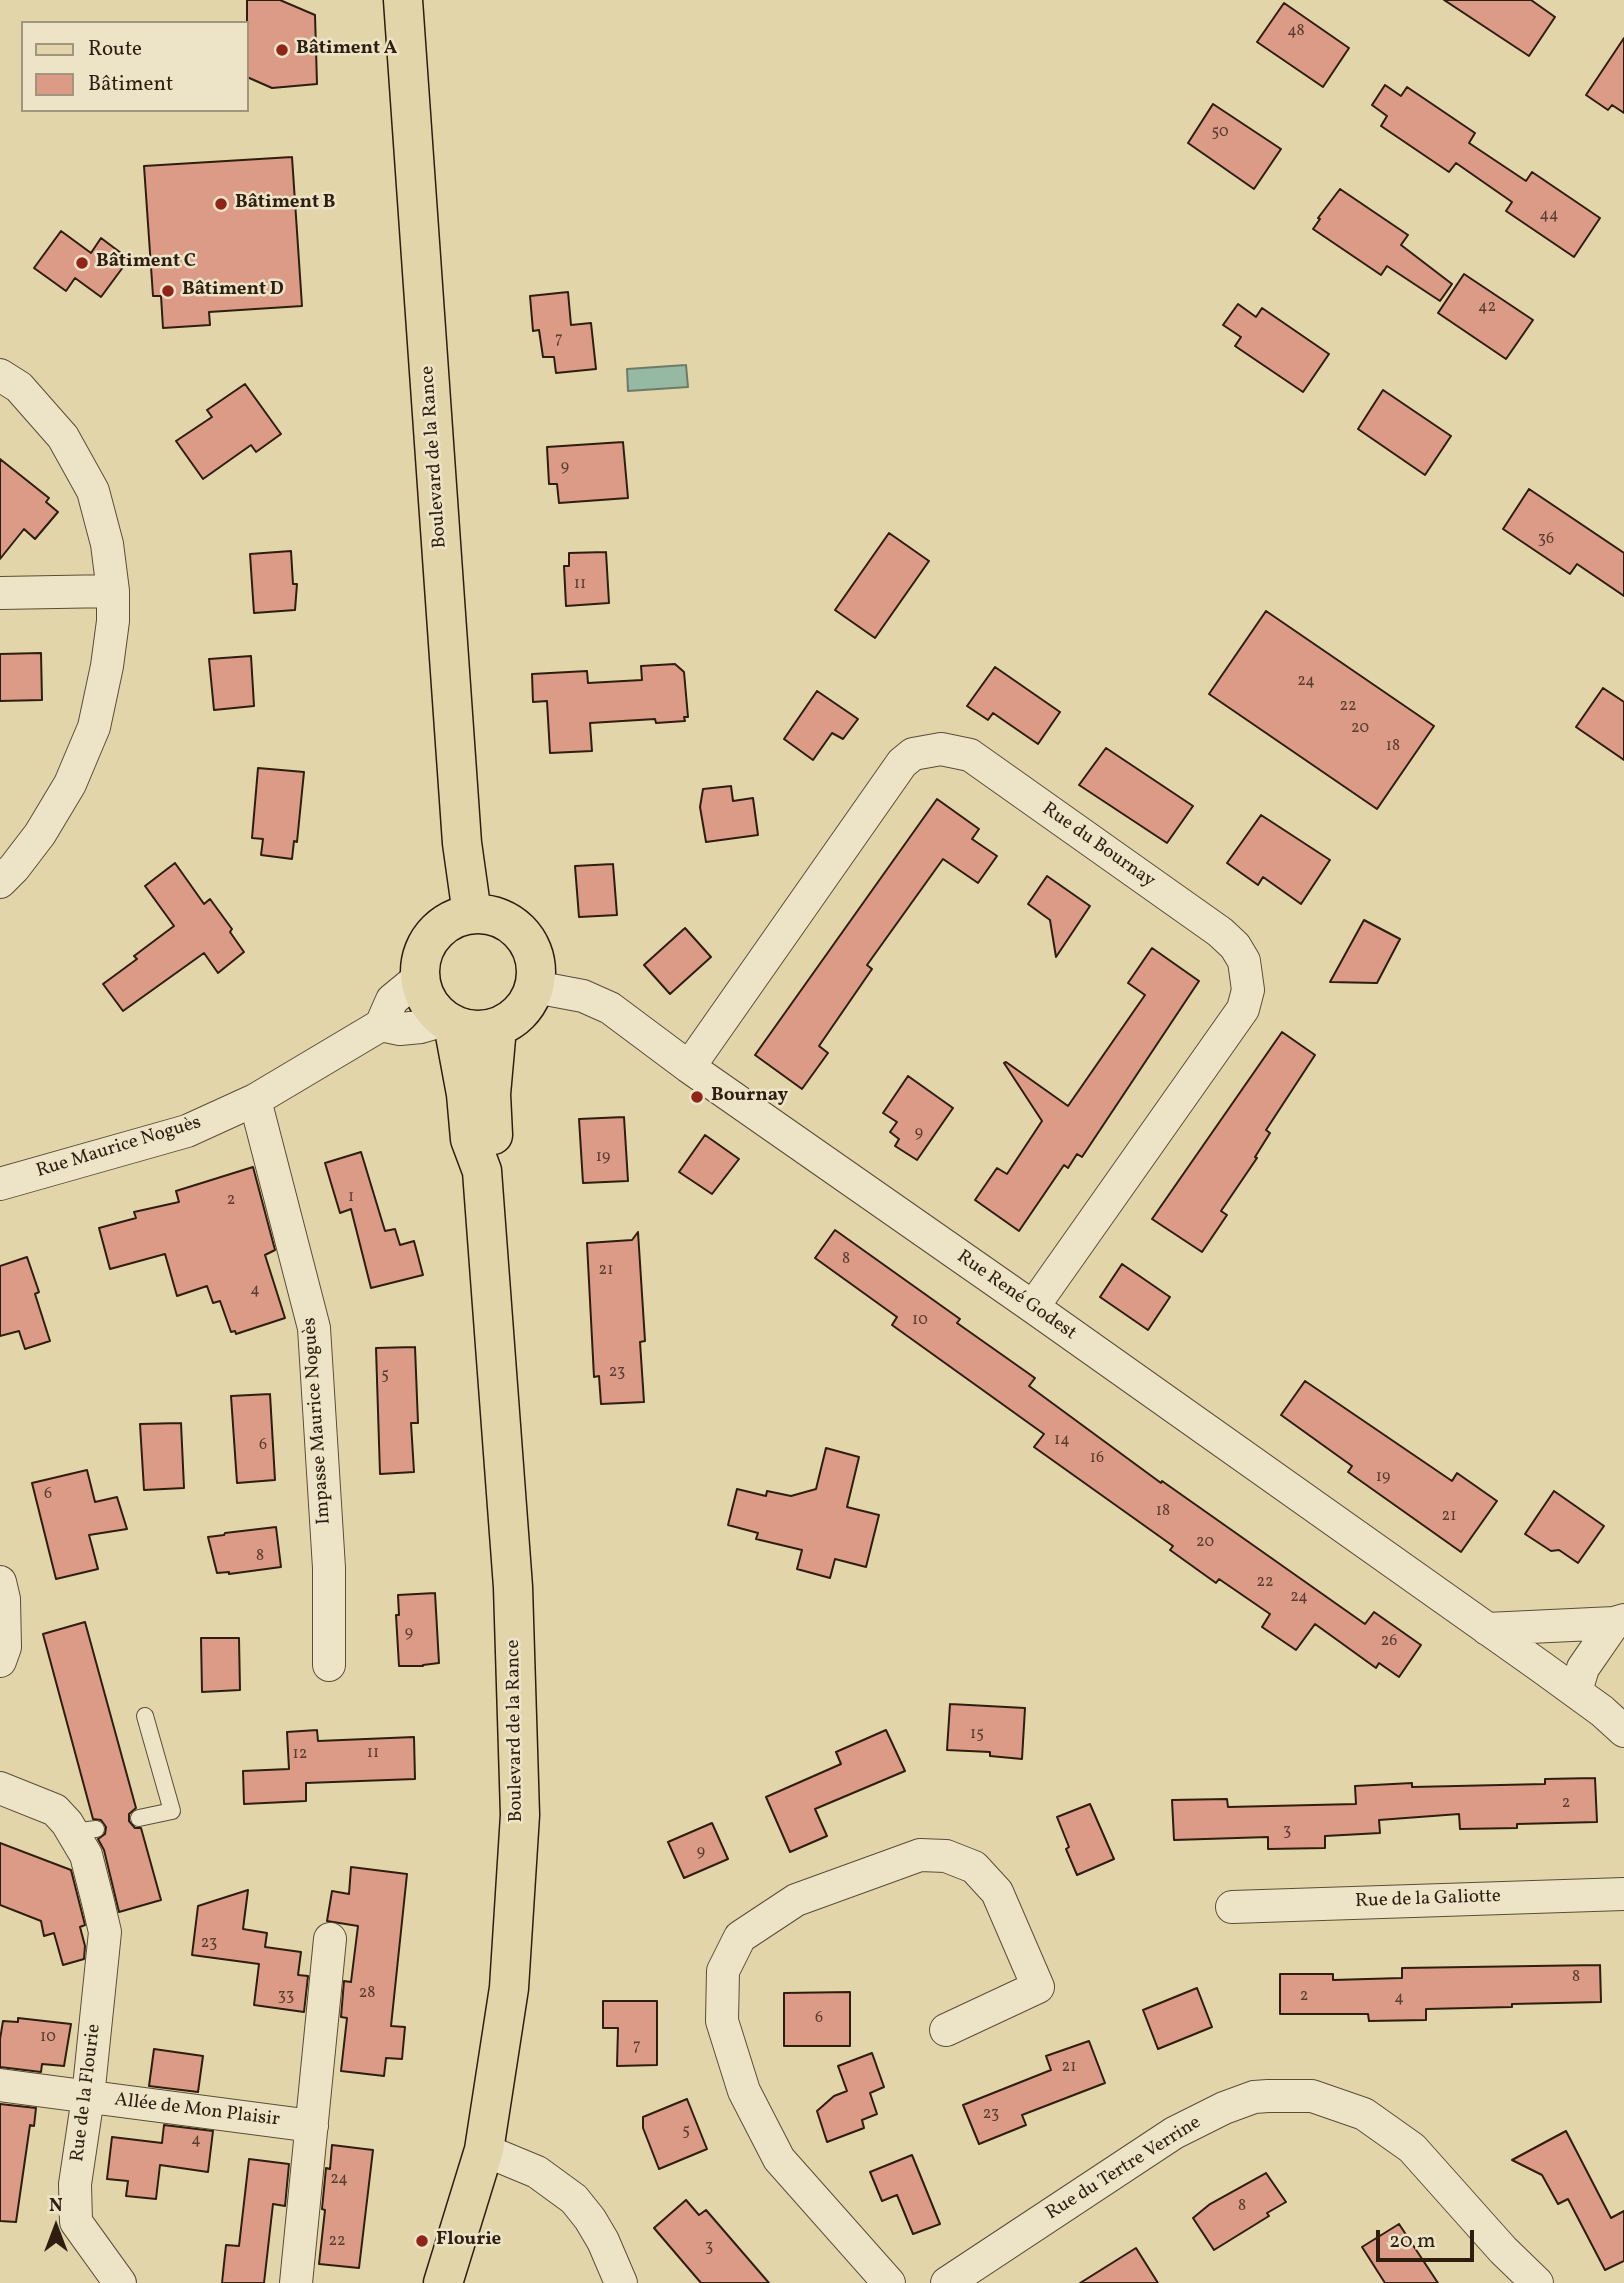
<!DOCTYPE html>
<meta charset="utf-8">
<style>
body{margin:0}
#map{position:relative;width:1624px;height:2283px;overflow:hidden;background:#e3d5aa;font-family:Vollkorn,serif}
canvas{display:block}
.legend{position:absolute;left:21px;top:21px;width:228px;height:91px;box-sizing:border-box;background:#ede4c8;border:2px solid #a1957e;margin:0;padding:9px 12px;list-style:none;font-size:21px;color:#2e1e0f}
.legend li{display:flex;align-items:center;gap:14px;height:35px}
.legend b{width:35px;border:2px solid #a1957e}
.north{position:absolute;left:21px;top:2192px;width:70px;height:70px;-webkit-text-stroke:5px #ede4c8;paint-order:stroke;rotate:0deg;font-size:19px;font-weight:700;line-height:28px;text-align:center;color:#2e1e0f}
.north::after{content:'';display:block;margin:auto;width:24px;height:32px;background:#2e1e0f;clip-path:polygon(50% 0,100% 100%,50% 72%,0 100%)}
.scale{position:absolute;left:1376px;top:2230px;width:98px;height:32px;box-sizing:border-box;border:4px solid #2e1e0f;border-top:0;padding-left:9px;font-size:21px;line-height:24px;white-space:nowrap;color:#2e1e0f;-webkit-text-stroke:5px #ede4c8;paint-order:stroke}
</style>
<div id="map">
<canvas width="1624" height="2283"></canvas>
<ul class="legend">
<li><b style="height:9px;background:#e3d5aa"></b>Route</li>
<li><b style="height:19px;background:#db9b87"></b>Bâtiment</li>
</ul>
<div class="north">N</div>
<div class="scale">20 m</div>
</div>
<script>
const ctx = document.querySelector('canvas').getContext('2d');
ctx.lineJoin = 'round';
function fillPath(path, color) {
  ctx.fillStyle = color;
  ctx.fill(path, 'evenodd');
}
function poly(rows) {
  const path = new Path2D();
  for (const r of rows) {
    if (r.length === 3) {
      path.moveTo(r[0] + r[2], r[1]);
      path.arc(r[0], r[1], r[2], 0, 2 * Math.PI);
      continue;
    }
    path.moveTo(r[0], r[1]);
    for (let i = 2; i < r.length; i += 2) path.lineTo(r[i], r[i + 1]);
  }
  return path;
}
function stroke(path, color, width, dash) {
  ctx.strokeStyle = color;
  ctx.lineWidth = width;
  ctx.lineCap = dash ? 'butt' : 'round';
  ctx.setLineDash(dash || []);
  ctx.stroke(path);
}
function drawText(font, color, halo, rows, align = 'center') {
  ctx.font = font + ' Vollkorn,serif';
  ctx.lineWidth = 5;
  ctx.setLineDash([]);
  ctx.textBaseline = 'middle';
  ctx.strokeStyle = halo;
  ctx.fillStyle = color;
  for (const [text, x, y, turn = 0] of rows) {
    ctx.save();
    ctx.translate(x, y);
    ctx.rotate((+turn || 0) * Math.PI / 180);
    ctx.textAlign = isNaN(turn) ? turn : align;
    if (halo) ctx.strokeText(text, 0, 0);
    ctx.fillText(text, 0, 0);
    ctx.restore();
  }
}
const water = poly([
 [686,365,688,387,628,391,627,369,686,365]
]);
const building = poly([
 [247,0,280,0,315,15,317,84,272,88,247,77,247,0],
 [1444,0,1531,0,1555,17,1529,56,1444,0],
 [1284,3,1349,48,1323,87,1257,42,1284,3],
 [1624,38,1624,113,1612,105,1608,110,1586,95,1624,38],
 [1385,85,1401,96,1407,87,1475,133,1469,143,1526,181,1532,172,1600,218,1574,257,1506,211,1512,202,1456,163,1449,172,1381,126,1387,116,1372,105,1385,85],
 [1213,104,1281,149,1254,189,1188,143,1213,104],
 [292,157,302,306,209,312,210,325,163,328,161,296,153,296,144,166,292,157],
 [1340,189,1408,235,1401,245,1452,284,1440,301,1387,266,1381,275,1313,229,1320,219,1318,218,1340,189],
 [61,231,91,253,101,238,129,259,101,297,75,278,66,291,34,268,61,231],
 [1464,274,1533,320,1506,359,1438,313,1464,274],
 [568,292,571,325,591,323,596,369,556,373,554,357,543,357,539,330,533,331,530,296,568,292],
 [1238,304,1256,317,1262,308,1329,354,1303,392,1235,346,1241,337,1223,325,1238,304],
 [245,384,281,434,256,452,251,445,203,479,176,441,212,417,207,410,245,384],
 [1383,390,1451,436,1425,475,1358,429,1383,390],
 [623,442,628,498,559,503,557,484,549,484,547,447,623,442],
 [0,459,49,498,46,502,58,512,35,539,24,529,0,559,0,459],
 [1529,489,1624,553,1624,596,1577,564,1570,574,1503,529,1529,489],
 [889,533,929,561,875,638,835,610,889,533],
 [291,551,293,584,297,584,295,610,254,613,250,554,291,551],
 [606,552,609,603,566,606,564,566,569,566,569,553,606,552],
 [1266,611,1434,726,1377,809,1209,694,1266,611],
 [41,653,42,700,0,701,0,654,41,653],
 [251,656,254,706,214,710,209,659,251,656],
 [675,664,684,672,688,717,684,717,685,721,656,723,655,719,590,723,592,751,550,753,547,701,533,702,532,674,587,671,588,683,642,680,641,666,675,664],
 [995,667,1060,712,1038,744,993,713,988,720,967,706,995,667],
 [1603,688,1624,702,1624,760,1576,727,1603,688],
 [817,691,858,719,843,739,832,733,813,760,784,739,817,691],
 [1106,748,1193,806,1167,843,1079,785,1106,748],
 [258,768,304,772,297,842,294,841,292,859,261,855,263,839,252,838,258,768],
 [731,786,733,801,753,798,758,835,706,842,700,807,703,789,731,786],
 [937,799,979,829,972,839,997,856,978,883,943,859,867,965,872,969,819,1046,828,1053,802,1089,755,1055,937,799],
 [1261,815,1330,860,1301,904,1263,877,1258,885,1227,863,1261,815],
 [175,863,204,904,210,899,232,929,230,932,244,952,218,973,204,953,123,1011,103,984,137,959,134,956,174,926,145,886,175,863],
 [613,864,617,915,579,917,575,866,613,864],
 [1047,876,1090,906,1056,957,1050,920,1028,904,1047,876],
 [1364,920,1400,939,1377,983,1330,982,1364,920],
 [685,928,711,957,670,994,644,965,685,928],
 [1152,948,1199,981,1082,1157,1077,1154,1068,1168,1064,1165,1019,1231,975,1200,997,1168,1007,1174,1042,1121,1004,1063,1006,1062,1068,1106,1145,995,1128,983,1152,948],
 [1282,1032,1315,1055,1266,1130,1270,1133,1255,1157,1257,1158,1221,1211,1227,1215,1202,1252,1152,1219,1282,1032],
 [908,1076,953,1108,917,1160,895,1146,899,1139,890,1132,897,1122,883,1113,908,1076],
 [624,1117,628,1181,583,1183,579,1119,624,1117],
 [705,1135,739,1159,712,1194,679,1172,705,1135],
 [361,1152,385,1231,395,1229,400,1245,414,1241,423,1275,371,1288,351,1209,340,1213,325,1163,361,1152],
 [253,1167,275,1250,265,1255,285,1318,236,1334,235,1331,231,1332,220,1301,213,1303,207,1286,177,1296,165,1254,110,1269,99,1228,136,1218,134,1212,179,1202,176,1191,253,1167],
 [835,1230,960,1319,957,1323,1035,1378,1029,1386,1161,1483,1162,1481,1365,1624,1374,1612,1421,1645,1399,1677,1379,1663,1376,1668,1315,1624,1296,1650,1262,1627,1270,1614,1219,1579,1216,1583,1170,1550,1173,1546,1034,1447,1044,1434,892,1325,897,1317,815,1258,835,1230],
 [638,1232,645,1341,640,1342,644,1402,601,1404,599,1376,594,1377,587,1243,632,1240,638,1232],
 [27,1257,39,1292,35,1294,50,1341,25,1349,19,1331,0,1336,0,1266,27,1257],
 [1122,1264,1170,1297,1148,1330,1100,1297,1122,1264],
 [415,1347,418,1423,411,1423,414,1472,380,1474,376,1348,415,1347],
 [1305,1381,1452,1481,1457,1473,1497,1501,1461,1552,1348,1472,1352,1466,1281,1415,1305,1381],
 [270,1394,275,1480,237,1483,231,1396,270,1394],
 [181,1423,184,1488,144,1490,140,1424,181,1423],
 [826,1448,859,1457,847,1507,879,1515,866,1567,835,1559,830,1578,797,1569,802,1550,756,1539,758,1533,728,1525,737,1489,766,1496,767,1491,791,1496,816,1489,826,1448],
 [87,1470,95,1502,117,1497,127,1529,89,1535,98,1569,56,1579,32,1483,87,1470],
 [1554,1491,1604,1526,1578,1563,1559,1550,1551,1551,1525,1534,1554,1491],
 [276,1527,281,1567,229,1574,229,1572,217,1573,208,1537,224,1535,225,1533,276,1527],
 [435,1593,439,1663,423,1665,423,1666,399,1666,396,1615,399,1615,398,1595,435,1593],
 [85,1622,136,1808,129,1814,129,1821,135,1828,141,1828,161,1900,119,1912,104,1850,98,1839,105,1834,106,1827,101,1820,93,1819,43,1634,85,1622],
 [201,1638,239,1638,240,1690,202,1692,201,1638],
 [950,1704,1025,1708,1022,1759,990,1756,990,1752,947,1750,950,1704],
 [317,1730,318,1741,414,1737,415,1779,306,1783,306,1801,244,1804,243,1771,289,1769,287,1732,317,1730],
 [886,1730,905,1771,815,1809,827,1836,790,1852,766,1797,841,1764,836,1752,886,1730],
 [1595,1778,1597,1822,1517,1824,1517,1828,1460,1829,1459,1814,1379,1820,1380,1833,1325,1836,1325,1848,1268,1849,1268,1837,1174,1840,1172,1800,1227,1799,1228,1807,1356,1804,1355,1786,1412,1783,1412,1787,1545,1784,1545,1779,1595,1778],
 [1090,1804,1114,1859,1077,1875,1066,1849,1069,1847,1057,1817,1090,1804],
 [712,1823,728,1859,684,1878,668,1842,712,1823],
 [0,1843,71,1870,85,1925,80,1927,85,1946,84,1959,63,1965,54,1933,44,1936,41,1921,0,1905,0,1843],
 [351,1867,407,1874,391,2026,405,2027,402,2059,386,2058,384,2076,341,2071,347,2018,341,2017,344,1981,351,1982,358,1926,327,1921,332,1891,349,1894,351,1867],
 [248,1890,243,1929,267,1933,265,1947,301,1952,298,1975,308,1976,304,2012,254,2005,259,1964,192,1955,198,1906,248,1890],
 [1600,1965,1601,2002,1512,2004,1512,2007,1426,2009,1426,2020,1369,2021,1368,2014,1280,2014,1280,1974,1333,1974,1333,1980,1402,1978,1402,1968,1600,1965],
 [1197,1988,1212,2027,1158,2049,1143,2010,1197,1988],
 [850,1992,850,2046,784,2046,784,1993,850,1992],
 [603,2001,657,2001,657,2065,617,2066,618,2028,603,2028,603,2001],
 [18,2018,71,2024,64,2066,42,2064,41,2072,0,2067,0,2039,3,2021,18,2022,18,2018],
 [1089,2041,1105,2083,1022,2115,1026,2125,979,2144,963,2105,1051,2070,1046,2056,1089,2041],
 [154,2049,203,2056,198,2092,149,2086,154,2049],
 [872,2053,884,2087,870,2093,877,2114,862,2120,864,2128,827,2142,817,2111,834,2096,847,2091,838,2066,872,2053],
 [687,2099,707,2149,659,2169,643,2128,643,2117,687,2099],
 [0,2104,36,2108,34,2126,30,2125,16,2222,0,2221,0,2104],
 [164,2125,213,2131,208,2172,160,2165,156,2199,126,2196,128,2181,107,2179,112,2137,162,2143,164,2125],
 [1566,2131,1611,2218,1624,2211,1624,2261,1605,2270,1568,2199,1558,2204,1542,2175,1512,2160,1566,2131],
 [332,2145,373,2150,359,2268,319,2264,325,2210,322,2209,326,2168,330,2169,332,2145],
 [912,2155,940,2224,913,2234,897,2195,882,2201,870,2172,912,2155],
 [249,2159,289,2164,285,2206,273,2204,264,2283,222,2283,226,2245,239,2246,249,2159],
 [1266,2173,1286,2202,1267,2213,1269,2216,1214,2250,1193,2218,1210,2204,1266,2173],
 [686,2200,699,2215,706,2210,769,2283,701,2283,654,2228,686,2200],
 [1399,2224,1438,2283,1385,2283,1362,2247,1399,2224],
 [1136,2248,1158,2283,1080,2283,1136,2248]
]);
const service = poly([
 [139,1818,172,1811,145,1716],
 [72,1832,96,1829]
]);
const minor = poly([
 [0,375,19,387,63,437,93,491,107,544,113,591,113,621,107,666,94,727,70,784,40,834,14,868,0,882],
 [0,593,113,591],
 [535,987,583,996,610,1008,689,1067,1033,1307,1540,1666,1602,1711,1624,1731],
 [381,1025,400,1029,421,1027,445,1020],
 [689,1067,902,763,913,754,941,749,970,755,1220,932,1235,946,1244,961,1248,990,1243,1009,1033,1307],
 [255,1100,314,1328,329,1568,329,1665],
 [0,1184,187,1131,255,1100,381,1025,392,1000,420,977],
 [0,1582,4,1599,5,1647,0,1661],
 [1487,1629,1614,1623,1624,1620],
 [1576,1691,1583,1668,1614,1623],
 [0,1788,55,1810,67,1823,86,1855,98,1902,105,1932,88,2097,75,2184,76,2222,120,2283],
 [1232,1907,1624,1894],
 [0,2085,312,2126],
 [484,2150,537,2172,574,2199,590,2219,603,2241,621,2283],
 [296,2283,330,1939],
 [889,2283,779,2159,744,2091,722,2021,723,1971,740,1937,796,1900,920,1855,946,1856,974,1867,997,1892,1038,1987,946,2030],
 [947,2283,1174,2133,1224,2108,1254,2097,1268,2096,1312,2096,1364,2114,1412,2148,1503,2250,1537,2283]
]);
const primary = poly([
 [403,0,462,843,472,914],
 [478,972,58],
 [493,1135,491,1094,497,1027],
 [443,2283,484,2150,509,1988,520,1815,513,1587,482,1171,470,1139,466,1094,453,1024]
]);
const markers = [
 [282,50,7,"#8f2418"],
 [221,204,7,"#8f2418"],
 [82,263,7,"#8f2418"],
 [168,291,7,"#8f2418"],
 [697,1097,7,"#8f2418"],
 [422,2241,7,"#8f2418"]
];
const numberNames = [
 ["48",1296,32],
 ["50",1220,133],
 ["44",1549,216],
 ["42",1487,308],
 ["7",559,340],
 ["9",565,468],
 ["36",1546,540],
 ["11",580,585],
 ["24",1306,682],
 ["22",1348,707],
 ["20",1360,729],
 ["18",1393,747],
 ["9",919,1134],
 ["19",603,1158],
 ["1",351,1198],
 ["2",231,1201],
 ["8",846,1260],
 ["21",606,1271],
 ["4",255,1291],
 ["10",920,1321],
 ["23",617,1373],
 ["5",385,1376],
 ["14",1062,1441],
 ["6",263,1446],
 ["16",1097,1459],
 ["19",1383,1478],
 ["6",48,1495],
 ["18",1163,1512],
 ["21",1449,1517],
 ["20",1205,1543],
 ["8",260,1557],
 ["22",1265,1583],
 ["24",1299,1598],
 ["9",409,1634],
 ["26",1389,1642],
 ["15",977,1735],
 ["11",373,1754],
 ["12",300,1755],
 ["2",1566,1804],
 ["3",1287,1832],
 ["9",701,1853],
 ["23",209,1944],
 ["8",1576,1978],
 ["28",367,1994],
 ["33",286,1997],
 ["2",1304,1997],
 ["4",1399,1999],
 ["6",819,2019],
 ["10",48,2038],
 ["7",637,2047],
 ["21",1069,2068],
 ["23",991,2115],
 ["5",686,2132],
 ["4",196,2141],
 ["24",339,2180],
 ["8",1242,2207],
 ["22",337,2242],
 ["3",709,2248]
];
const poiNames = [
 ["Bâtiment A",296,50],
 ["Bâtiment B",235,204],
 ["Bâtiment C",96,263],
 ["Bâtiment D",182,291],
 ["Bournay",711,1097],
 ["Flourie",436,2241]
];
const streetNames = [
 ["Boulevard de la Rance",435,457,-94],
 ["Rue du Bournay",1098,846,35],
 ["Rue Maurice Noguès",119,1148,-17],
 ["Rue René Godest",1016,1296,35],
 ["Impasse Maurice Noguès",318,1421,-94],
 ["Boulevard de la Rance",516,1731,-91],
 ["Rue de la Galiotte",1428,1900,-2],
 ["Rue de la Flourie",87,2093,-83],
 ["Allée de Mon Plaisir",197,2111,7],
 ["Rue du Tertre Verrine",1124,2169,-32]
];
fillPath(water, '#96b9a4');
stroke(water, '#6c7b68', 2);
fillPath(building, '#db9b87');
stroke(building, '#2e1e0f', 2);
stroke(service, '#5b4c36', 18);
stroke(minor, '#5b4c36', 34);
stroke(primary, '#2e1e0f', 41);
stroke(service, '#ede4c8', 16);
stroke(minor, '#ede4c8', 32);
stroke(primary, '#e3d5aa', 38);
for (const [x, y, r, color] of markers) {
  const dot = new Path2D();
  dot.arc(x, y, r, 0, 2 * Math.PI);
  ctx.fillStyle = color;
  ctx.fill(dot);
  stroke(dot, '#ede4c8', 2.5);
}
drawText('16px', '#593d2d', null, numberNames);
drawText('bold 19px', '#2e1e0f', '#ede4c8', poiNames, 'left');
drawText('19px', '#2e1e0f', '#ede4c8', streetNames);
</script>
